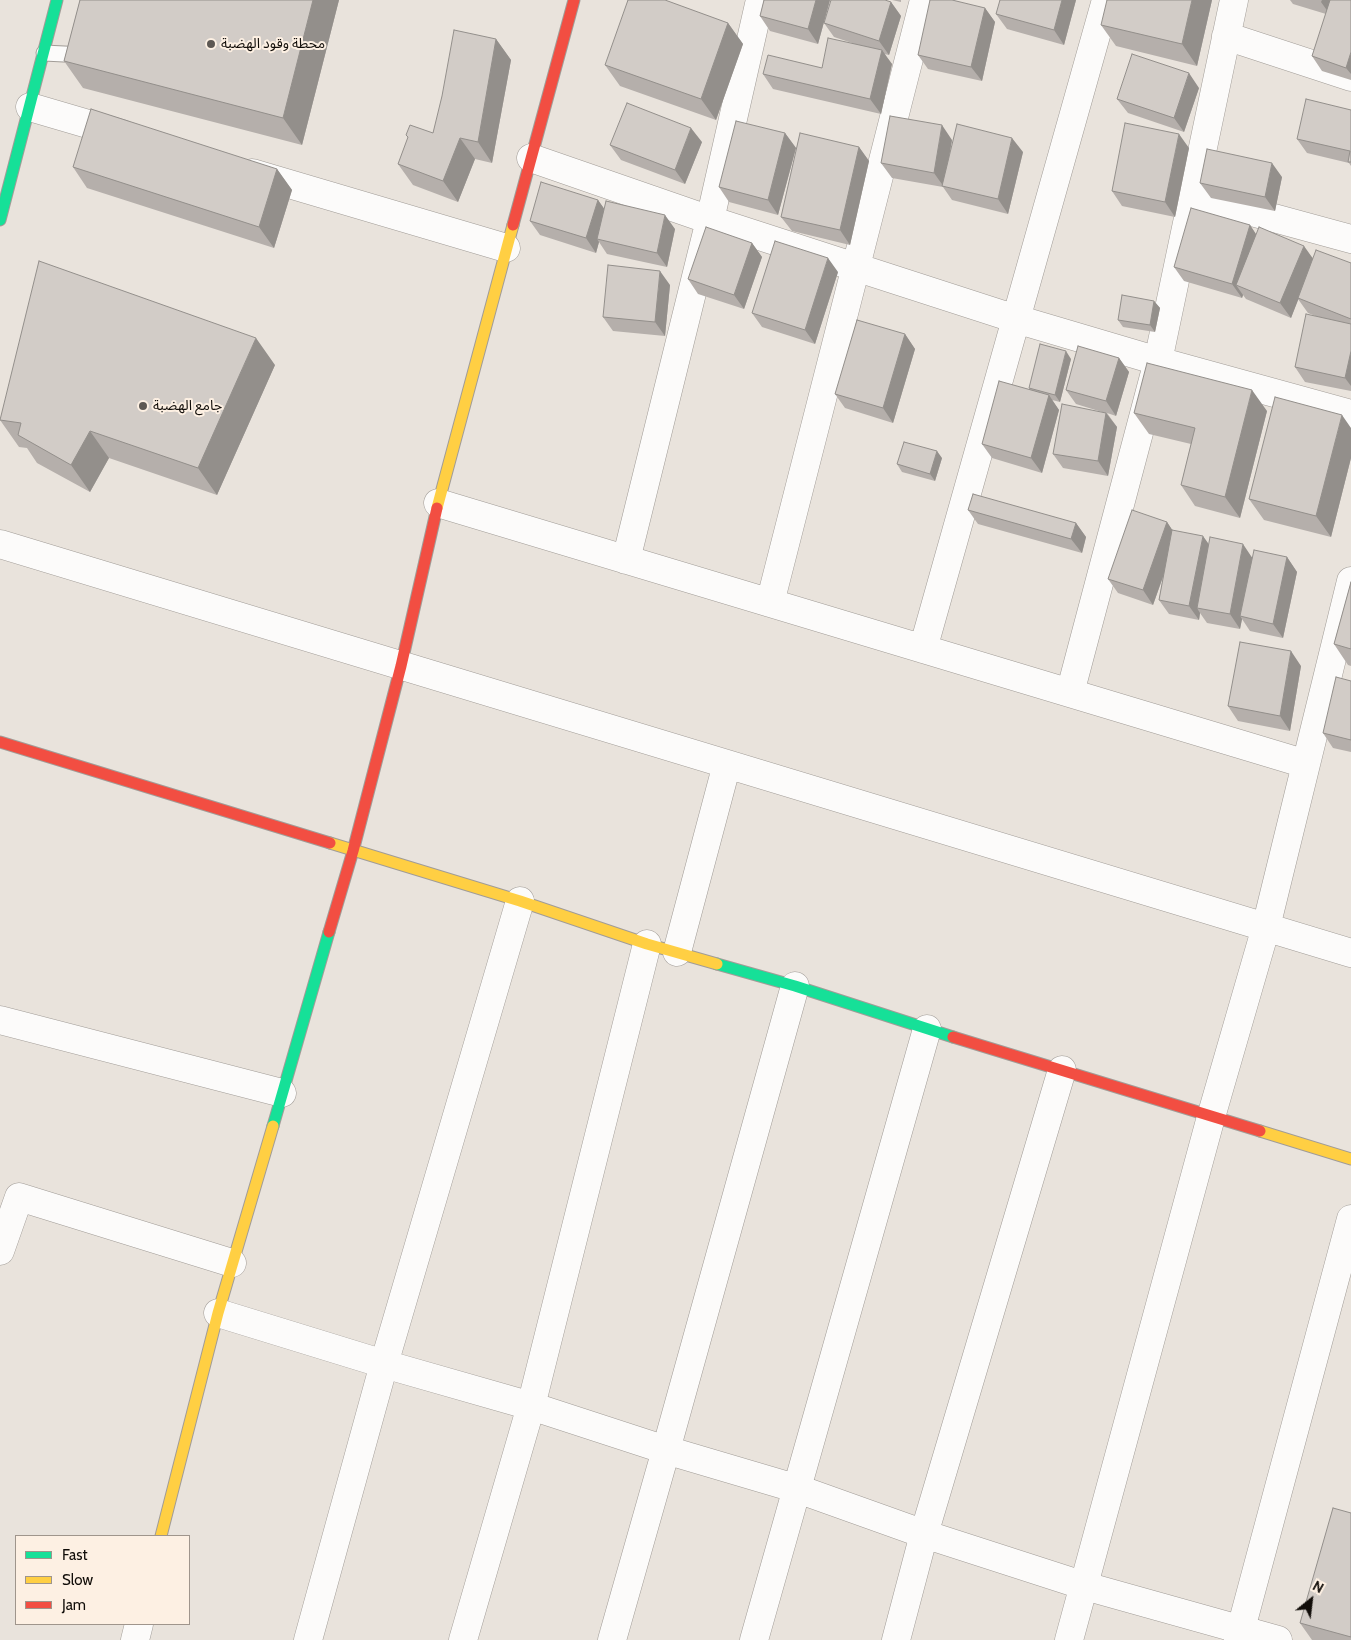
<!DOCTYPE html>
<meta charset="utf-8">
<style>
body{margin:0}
#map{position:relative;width:1351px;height:1640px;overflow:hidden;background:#e9e3dc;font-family:Cabin,sans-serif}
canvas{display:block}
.legend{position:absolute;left:15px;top:1535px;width:175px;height:90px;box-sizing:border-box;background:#fdf0e3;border:1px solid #9f958c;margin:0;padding:6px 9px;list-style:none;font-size:15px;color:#110d09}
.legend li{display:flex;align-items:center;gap:10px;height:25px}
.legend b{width:25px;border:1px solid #9f958c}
.north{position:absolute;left:1286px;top:1575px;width:50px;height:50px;-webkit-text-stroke:4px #fdf0e3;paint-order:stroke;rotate:29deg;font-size:14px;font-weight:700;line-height:20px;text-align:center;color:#110d09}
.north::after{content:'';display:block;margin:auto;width:18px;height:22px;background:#110d09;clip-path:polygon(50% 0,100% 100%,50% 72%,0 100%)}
</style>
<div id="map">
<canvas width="1351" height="1640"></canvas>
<ul class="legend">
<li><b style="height:6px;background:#16e098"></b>Fast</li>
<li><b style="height:6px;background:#ffcf43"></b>Slow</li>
<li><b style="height:6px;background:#f24e42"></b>Jam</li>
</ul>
<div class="north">N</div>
</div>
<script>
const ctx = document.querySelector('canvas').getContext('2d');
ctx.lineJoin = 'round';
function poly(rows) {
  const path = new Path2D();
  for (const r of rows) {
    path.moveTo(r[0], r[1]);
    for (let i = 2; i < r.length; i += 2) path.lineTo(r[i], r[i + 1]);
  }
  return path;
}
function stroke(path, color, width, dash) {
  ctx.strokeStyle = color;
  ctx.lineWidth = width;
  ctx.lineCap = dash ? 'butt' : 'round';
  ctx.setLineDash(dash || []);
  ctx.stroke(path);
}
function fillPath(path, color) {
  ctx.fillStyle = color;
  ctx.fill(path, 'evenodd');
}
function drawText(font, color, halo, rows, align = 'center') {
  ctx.font = font + ' Cabin,"Noto Sans Arabic",sans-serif';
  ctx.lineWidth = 4;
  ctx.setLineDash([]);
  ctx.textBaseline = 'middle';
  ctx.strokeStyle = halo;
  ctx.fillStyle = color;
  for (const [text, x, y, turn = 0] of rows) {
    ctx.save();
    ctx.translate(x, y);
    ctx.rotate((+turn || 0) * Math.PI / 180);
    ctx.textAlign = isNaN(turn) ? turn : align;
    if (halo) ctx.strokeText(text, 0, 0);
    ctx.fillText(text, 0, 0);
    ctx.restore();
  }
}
const lane = poly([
 [44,53,84,55]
]);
const street = poly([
 [1226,36,1351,77],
 [30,107,122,134],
 [531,158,710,220,1016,319,1158,361,1351,414],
 [252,173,506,248],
 [1193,196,1351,239],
 [438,503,1306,764],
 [0,544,1351,953],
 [626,560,710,220,760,0],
 [770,603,924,0],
 [923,649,1106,0],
 [1070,693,1158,361,1234,0],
 [677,952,727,764],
 [0,1020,282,1093],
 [0,1251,19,1197,232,1263],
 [218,1313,384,1364,531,1406,666,1450,798,1489,924,1534,1085,1586,1278,1640],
 [135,1640,139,1624],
 [308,1640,384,1364,520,901],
 [463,1640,531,1406,647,944],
 [612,1640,666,1450,795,986],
 [754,1640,927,1029],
 [896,1640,924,1534,1062,1070],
 [1069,1640,1211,1117,1266,927,1351,581],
 [1238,1640,1351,1219]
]);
const fast = poly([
 [0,220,57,0],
 [717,964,795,986,953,1037],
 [273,1126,329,932]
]);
const slow = poly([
 [437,508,513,225],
 [330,843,520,901,647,944,717,964],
 [1260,1131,1351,1159],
 [161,1536,218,1313,273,1126]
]);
const jam = poly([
 [513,225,574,0],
 [0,742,330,843],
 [329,932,353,851,401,666,437,508],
 [953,1037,1260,1131]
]);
const wall = poly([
 [80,0,339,0,302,145,83,88,64,61],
 [764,0,830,0,818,44,770,31,760,16],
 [892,0,901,0,901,2],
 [1076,0,1064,45,1007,29,996,14],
 [1212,0,1197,66,1116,46,1101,25],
 [1290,0,1351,0,1351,80,1322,71,1312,56,1326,14,1293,4],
 [891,2,901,16,889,55,884,54,892,64,881,114,773,89,763,74,822,68,852,43,834,37,824,23],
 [985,8,995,22,982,81,928,69,918,55],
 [728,23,743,44,716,120,620,86,605,65],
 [496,39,511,60,492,163,475,159,458,202,413,185,398,164,408,138,406,135,433,133],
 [1199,88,1184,132,1128,113,1117,99],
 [1351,110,1351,166,1349,163,1307,153,1297,139],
 [785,133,796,148,778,215,729,202,719,187],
 [952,140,949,157,1023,152,1008,214,952,200,943,187,892,178,881,163],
 [702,142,685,184,621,160,610,145],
 [859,147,869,161,850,245,792,231,781,217],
 [1189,148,1175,217,1122,206,1112,191],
 [73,167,277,169,292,190,274,248,87,188],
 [1282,177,1275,211,1211,198,1200,183],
 [598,200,604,209,675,229,667,267,607,254,599,242,596,253,540,235,530,221],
 [1250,225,1256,235,1313,258,1351,263,1351,391,1305,382,1295,367,1318,317,1308,313,1298,299,1291,318,1246,299,1243,295,1242,298,1184,281,1174,267],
 [752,243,762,257,744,309,698,294,688,279],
 [838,272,815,344,762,327,752,313],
 [670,285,665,336,613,331,603,317],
 [1154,301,1160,308,1155,332,1123,327,1118,320],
 [905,334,915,349,893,423,845,408,835,394],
 [1119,358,1129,372,1116,416,1107,413,1117,427,1108,476,1063,468,1053,454,1102,412,1076,404,1066,390],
 [1071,359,1060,402,1052,400,1059,410,1042,473,992,458,982,444,1030,390,1029,388],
 [275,365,217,495,109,458,90,492,37,463,27,448,19,447,0,420],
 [1267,411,1240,518,1195,506,1181,485,1191,444,1149,434,1134,413],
 [1351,428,1351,458,1331,537,1264,520,1249,499],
 [942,458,935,481,902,472,897,464],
 [968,510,1076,523,1086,537,1082,553,978,524],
 [1167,522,1172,530,1209,545,1252,557,1287,557,1297,572,1283,638,1250,631,1242,619,1240,629,1207,623,1200,613,1199,620,1169,614,1159,600,1163,577,1153,605,1118,593,1108,579],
 [1351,582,1351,666,1348,665,1334,644],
 [1301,666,1290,731,1238,721,1228,706],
 [1351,681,1351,752,1333,748,1323,733],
 [1351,1513,1351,1640,1312,1640,1300,1623]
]);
const shadedWall = poly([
 [313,0,339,0,302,145,283,118],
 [816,0,830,0,818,44,808,29],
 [1062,0,1076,0,1064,45,1054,30],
 [1192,0,1212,0,1197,66,1182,44],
 [1322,0,1337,0,1331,16,1321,2],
 [891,2,901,16,889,55,879,41],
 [985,8,995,22,982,81,971,67],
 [728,23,743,44,716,120,701,99],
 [496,39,511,60,492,163,478,142],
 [882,50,892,64,881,114,870,99],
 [1351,52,1351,74,1346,68],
 [1189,73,1199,88,1184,132,1174,118],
 [942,125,952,140,944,187,934,173],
 [691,128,702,142,685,184,675,170],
 [785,133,796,148,778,215,768,200],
 [1179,134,1189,148,1175,217,1165,202],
 [460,138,475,159,458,202,443,181],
 [1012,138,1023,152,1008,214,998,199],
 [859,147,869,161,850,245,840,230],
 [1272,163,1282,177,1275,211,1265,197],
 [277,169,292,190,274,248,259,227],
 [598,200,608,214,597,239,599,242,596,253,586,238],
 [665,215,675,229,667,267,657,253],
 [1250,225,1260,240,1236,285,1243,295,1242,298,1232,284],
 [752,243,762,257,744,309,734,295],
 [1304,246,1314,260,1291,318,1280,303],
 [828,258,838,272,815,344,805,330],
 [660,271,670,285,665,336,655,322],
 [1154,301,1160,308,1155,332,1150,325],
 [905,334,915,349,893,423,883,408],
 [256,338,275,365,217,495,198,468],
 [1066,351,1071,359,1060,402,1055,395],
 [1351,351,1351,386,1345,378],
 [1119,358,1129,372,1116,416,1106,401],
 [1252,390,1267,411,1240,518,1225,497],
 [1049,395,1059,410,1042,473,1031,458],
 [1106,413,1117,427,1108,476,1098,461],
 [1342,415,1351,428,1351,458,1331,537,1316,516],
 [90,431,109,458,90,492,71,465],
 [937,451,942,458,935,481,930,474],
 [1167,522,1177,537,1153,605,1143,590],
 [1076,523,1086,537,1082,553,1071,539],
 [1203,536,1213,550,1197,608,1200,613,1199,620,1189,606],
 [1243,544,1253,559,1240,616,1242,619,1240,629,1230,614],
 [1287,557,1297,572,1283,638,1273,624],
 [1291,651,1301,666,1290,731,1280,716]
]);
const building = poly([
 [80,0,313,0,283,118,64,61,80,0],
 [628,0,665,0,728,23,701,99,605,65,628,0],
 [764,0,816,0,808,29,760,16,764,0],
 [831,0,885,0,891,2,879,41,824,23,831,0],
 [930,0,952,0,985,8,971,67,918,55,930,0],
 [1000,0,1062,0,1054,30,996,14,1000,0],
 [1107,0,1192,0,1182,44,1101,25,1107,0],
 [1330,0,1351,0,1351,52,1346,68,1312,56,1330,0],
 [454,30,496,39,478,142,460,138,443,181,398,164,408,137,406,135,410,125,433,133,442,96,454,30],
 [828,38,882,50,870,99,763,74,768,55,822,68,828,38],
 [1132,54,1189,73,1174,118,1117,99,1132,54],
 [1306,99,1351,110,1351,162,1348,162,1350,151,1297,139,1306,99],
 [627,103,691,128,675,170,610,145,627,103],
 [91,109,277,169,259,227,73,167,91,109],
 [890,116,942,125,934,173,881,163,890,116],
 [736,121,785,133,768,200,719,187,736,121],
 [1125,123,1179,134,1165,202,1112,191,1125,123],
 [957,124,1012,138,998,199,942,186,957,124],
 [800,133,859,147,840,230,781,217,800,133],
 [1207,149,1272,163,1265,197,1200,183,1207,149],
 [541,182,598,200,586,238,530,221,541,182],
 [606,201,665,215,657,253,597,239,606,201],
 [1191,208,1250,225,1232,284,1174,267,1191,208],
 [706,227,752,243,734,295,688,279,706,227],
 [1259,227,1304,246,1280,303,1236,285,1259,227],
 [775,241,828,258,805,330,752,313,775,241],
 [1316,250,1351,263,1351,319,1298,298,1316,250],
 [39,261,256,338,198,468,90,431,71,465,18,435,21,423,0,420,39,261],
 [608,265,660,271,655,322,603,317,608,265],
 [1122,295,1154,301,1150,325,1118,320,1122,295],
 [1306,314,1351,324,1351,351,1345,378,1295,367,1306,314],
 [857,320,905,334,883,408,835,394,857,320],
 [1040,344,1066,351,1055,395,1029,388,1040,344],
 [1078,346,1119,358,1106,401,1066,390,1078,346],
 [1147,363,1252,390,1225,497,1181,485,1195,428,1134,413,1147,363],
 [999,381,1049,395,1031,458,982,444,999,381],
 [1275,397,1342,415,1316,516,1249,499,1275,397],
 [1062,404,1106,413,1098,461,1053,454,1062,404],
 [904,442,937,451,930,474,897,464,904,442],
 [973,494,1076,523,1071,539,968,510,973,494],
 [1132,510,1167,522,1143,590,1108,579,1132,510],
 [1172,530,1203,536,1189,606,1159,600,1172,530],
 [1210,537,1243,544,1230,614,1197,608,1210,537],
 [1254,550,1287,557,1273,624,1240,616,1254,550],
 [1351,582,1351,649,1334,644,1351,582],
 [1240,642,1291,651,1280,716,1228,706,1240,642],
 [1336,677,1351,681,1351,740,1323,733,1336,677],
 [1333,1508,1351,1513,1351,1637,1300,1623,1333,1508]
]);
const markers = [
 [211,44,5,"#5d5853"],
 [143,406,5,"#5d5853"]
];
const poiNames = [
 ["محطة وقود الهضبة",221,44],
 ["جامع الهضبة",153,406]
];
stroke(lane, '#a19c97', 17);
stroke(street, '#a19c97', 29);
stroke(fast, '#a19c97', 13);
stroke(slow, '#a19c97', 13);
stroke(jam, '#a19c97', 13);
stroke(lane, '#fcfbfa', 15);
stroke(street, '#fcfbfa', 28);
stroke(fast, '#16e098', 11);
stroke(slow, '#ffcf43', 11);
stroke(jam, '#f24e42', 11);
fillPath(wall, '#b5afab');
fillPath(shadedWall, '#938f8b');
fillPath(building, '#d2ccc7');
stroke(building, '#938f8b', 1);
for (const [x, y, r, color] of markers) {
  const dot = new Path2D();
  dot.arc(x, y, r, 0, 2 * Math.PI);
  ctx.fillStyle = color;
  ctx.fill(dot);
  stroke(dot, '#fdf0e3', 2);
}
drawText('14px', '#110d09', '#fdf0e3', poiNames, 'left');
</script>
